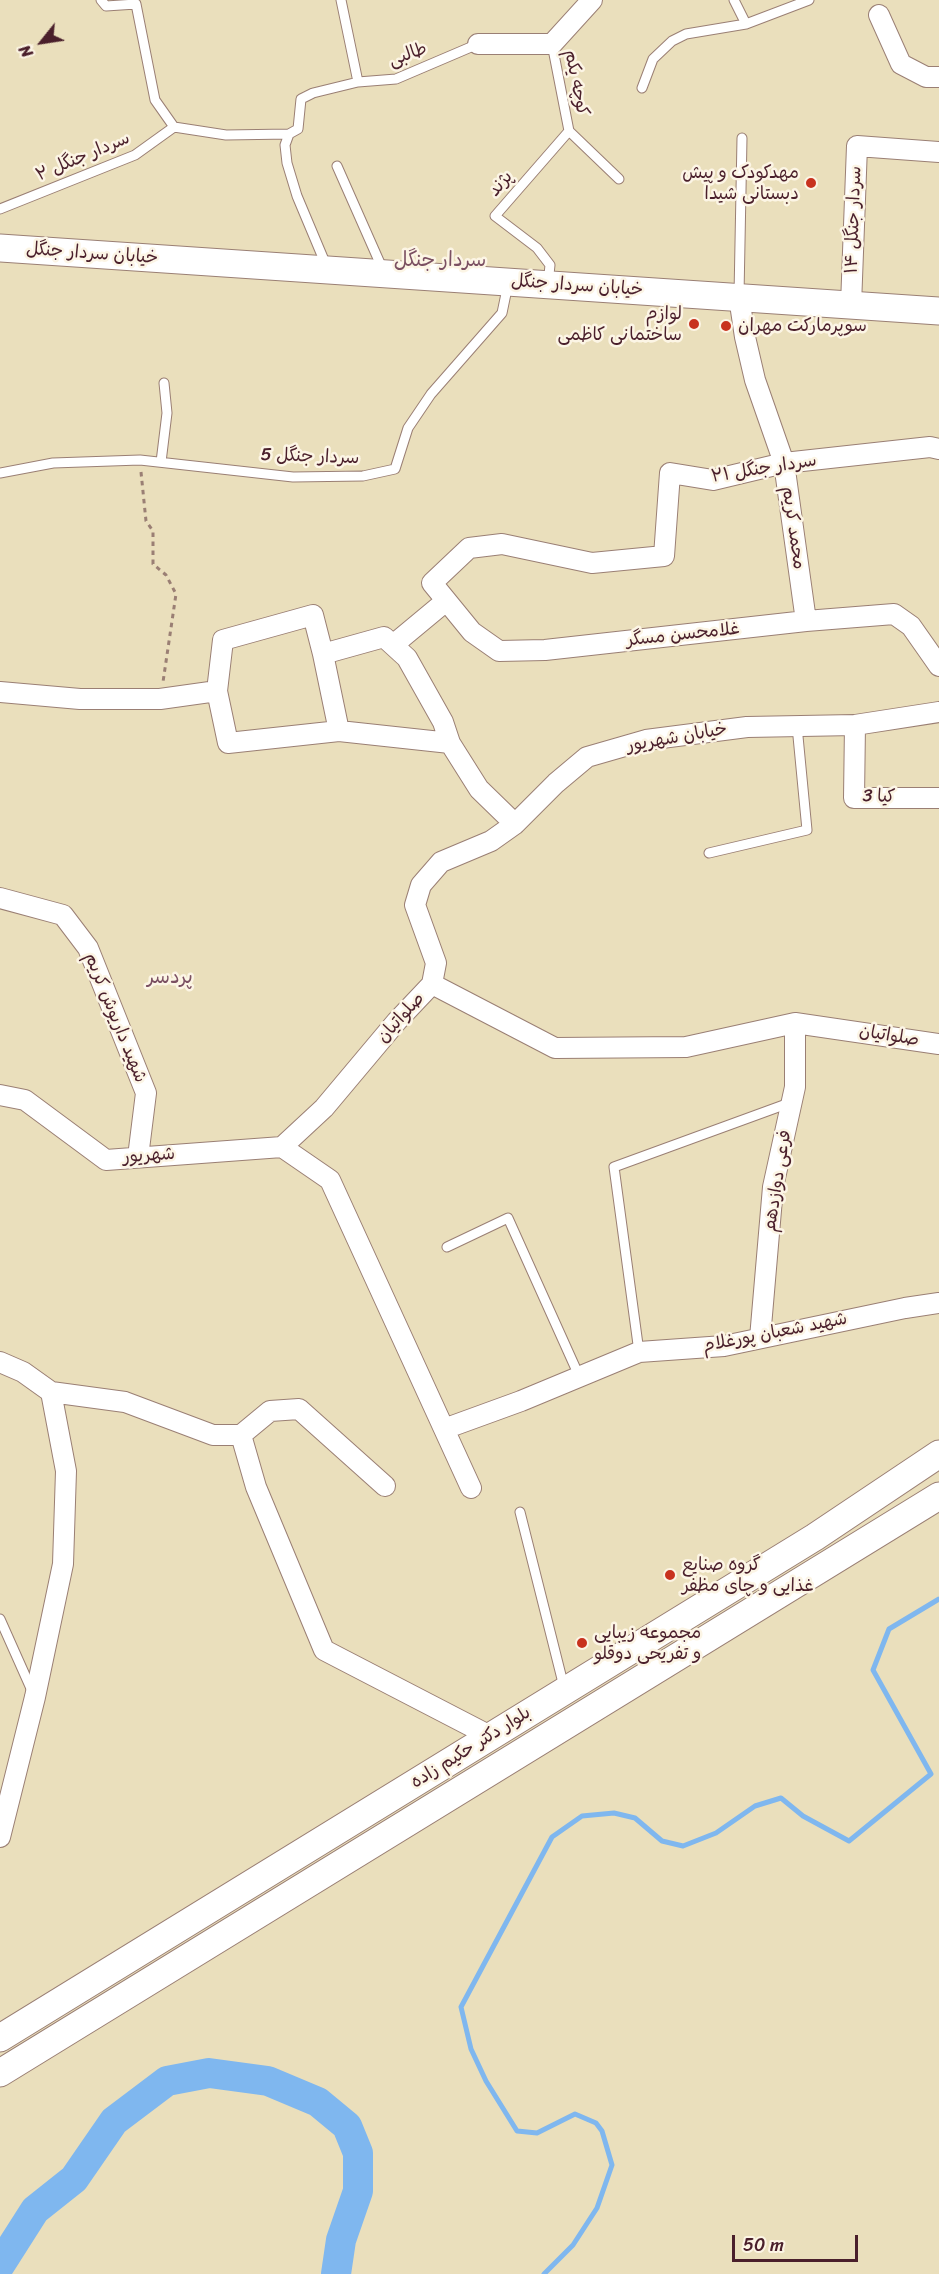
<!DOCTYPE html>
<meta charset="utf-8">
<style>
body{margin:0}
#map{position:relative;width:939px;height:2274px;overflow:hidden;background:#eadfbc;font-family:Sriracha,sans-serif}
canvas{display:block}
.north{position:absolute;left:12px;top:12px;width:60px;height:60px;-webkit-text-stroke:4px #fcf5e5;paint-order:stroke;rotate:240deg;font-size:16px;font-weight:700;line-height:24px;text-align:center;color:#4a1f2b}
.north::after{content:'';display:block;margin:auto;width:21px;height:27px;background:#4a1f2b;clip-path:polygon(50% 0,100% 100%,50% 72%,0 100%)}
.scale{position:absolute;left:732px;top:2235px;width:126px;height:27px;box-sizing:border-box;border:3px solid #4a1f2b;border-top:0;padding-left:8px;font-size:18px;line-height:21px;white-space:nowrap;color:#4a1f2b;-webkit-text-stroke:4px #fcf5e5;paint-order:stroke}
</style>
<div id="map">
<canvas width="939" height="2274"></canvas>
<div class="north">N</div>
<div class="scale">50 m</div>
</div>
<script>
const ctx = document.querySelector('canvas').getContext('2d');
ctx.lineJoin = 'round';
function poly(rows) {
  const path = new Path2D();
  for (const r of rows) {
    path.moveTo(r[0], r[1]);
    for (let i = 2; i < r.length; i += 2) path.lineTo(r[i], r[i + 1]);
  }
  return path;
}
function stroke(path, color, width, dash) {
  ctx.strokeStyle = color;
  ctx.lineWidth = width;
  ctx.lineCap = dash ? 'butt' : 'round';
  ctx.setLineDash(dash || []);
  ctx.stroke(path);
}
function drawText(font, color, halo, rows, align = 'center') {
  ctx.font = font + ' Sriracha,"Playpen Sans Arabic",sans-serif';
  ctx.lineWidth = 5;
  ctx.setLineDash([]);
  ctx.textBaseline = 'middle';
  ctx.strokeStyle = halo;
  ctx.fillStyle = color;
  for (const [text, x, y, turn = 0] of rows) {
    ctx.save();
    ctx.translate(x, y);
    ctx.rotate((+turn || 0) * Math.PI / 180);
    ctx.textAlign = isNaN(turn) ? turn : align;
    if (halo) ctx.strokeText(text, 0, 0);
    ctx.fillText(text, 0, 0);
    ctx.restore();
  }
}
const stream = poly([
 [544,2274,573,2245,597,2208,612,2165,602,2131,596,2123,575,2114,537,2133,517,2131,486,2081,471,2049,461,2007,552,1837,582,1816,614,1813,635,1818,662,1841,683,1846,716,1833,755,1806,781,1798,803,1816,849,1841,931,1774,873,1670,889,1629,939,1599]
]);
const river = poly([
 [0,2265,35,2210,74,2179,114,2121,167,2081,209,2073,268,2081,318,2102,347,2126,358,2153,358,2191,341,2240,336,2274]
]);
const path = poly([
 [141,472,146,521,153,531,153,564,166,575,176,594,163,682]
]);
const lane = poly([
 [101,0,106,6,136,4,155,100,174,127,226,135,289,134,298,129,301,99,313,93,358,82],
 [341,0,358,82,396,79,478,44],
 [734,0,746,24],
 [552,44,569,131,619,179],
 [642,88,653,59,672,41,686,34,746,24,809,0],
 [289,134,285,145,287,163,297,196,326,265],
 [337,166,383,270],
 [0,209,135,155,174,127],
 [548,284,550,265,537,248,495,216,569,131],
 [739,295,742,138],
 [161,462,167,413,164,383],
 [0,473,53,463,140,460,293,477,363,476,395,469,408,428,431,394,502,313,508,284],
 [709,853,807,830,797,726],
 [447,1247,508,1218,580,1378],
 [639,1352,614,1167,792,1102],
 [520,1512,564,1687],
 [0,1619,33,1693]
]);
const street = poly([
 [879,15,901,64,926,77,939,77],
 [478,44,552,44,592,0],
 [739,297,745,337,755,380,784,463,806,621],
 [851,305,857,146,939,152],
 [939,449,930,447,784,463,713,480,670,473,664,556,592,563,502,544,469,548,432,583,472,632,499,651,545,650,806,621,894,614,911,626,939,666],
 [393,645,446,601],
 [217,691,223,640,313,615,323,654],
 [0,692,80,699,160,699,217,691,228,743,339,731,323,654,384,637,407,658,443,722,450,743,479,789,515,824],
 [855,725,854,798,939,798],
 [339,731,450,743],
 [0,898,63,915,88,948,146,1093,138,1157],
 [432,984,436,963,415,905,421,885,441,862,491,841,515,824,556,783,587,757,646,740,747,727,855,725,939,712],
 [0,1095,25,1100,106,1160,282,1147],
 [760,1338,773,1187,795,1087,795,1023],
 [0,1362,23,1372,51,1392,125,1402,213,1435,241,1435,270,1411,299,1409,385,1486],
 [444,1429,521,1401,639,1352,724,1346,905,1308,939,1303],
 [241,1435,256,1487,324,1650,490,1736],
 [471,1488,330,1180,282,1147,324,1108,397,1021,432,984,555,1048,686,1047,795,1023,939,1044],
 [0,1837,35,1697,63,1564,66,1471,51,1392]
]);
const secondary = poly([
 [0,248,939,311],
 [0,2038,815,1537,939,1454],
 [0,2073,939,1496]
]);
const markers = [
 [811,183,6,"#c8321e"],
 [694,324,6,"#c8321e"],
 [726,326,6,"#c8321e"],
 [670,1575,6,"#c8321e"],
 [582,1643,6,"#c8321e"]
];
const streetNames = [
 ["طالبی",408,55,-20],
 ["کوچه یکم",576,83,79],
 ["سردار جنگل ۲",83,157,-23],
 ["پژند",501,184,-49],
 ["سردار جنگل ۱۴",854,220,-88],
 ["خیابان سردار جنگل",92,254,4],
 ["خیابان سردار جنگل",577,286,4],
 ["سردار جنگل 5",310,457,2],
 ["سردار جنگل ۲۱",764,469,-9],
 ["محمد کریم",793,528,82],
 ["غلامحسن مسگر",683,635,-6],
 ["خیابان شهریور",677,738,-10],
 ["کیا 3",879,797,2],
 ["شهید داریوش کریم",115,1018,68],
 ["صلواتیان",401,1018,-48],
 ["صلواتیان",889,1036,9],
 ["شهریور",149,1156,-4],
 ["فرعی دوازدهم",778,1181,-81],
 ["شهید شعبان پورغلام",775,1333,-11],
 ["بلوار دکتر حکیم زاده",471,1748,-32]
];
const poiNames = [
 ["مهدکودک و پیش",799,173,"right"],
 ["دبستانی شیدا",799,194,"right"],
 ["لوازم",682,314,"right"],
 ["ساختمانی کاظمی",682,335,"right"],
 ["سوپرمارکت مهران",738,326],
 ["گروه صنایع",682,1565],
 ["غذایی و چای مظفر",682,1586],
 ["مجموعه زیبایی",594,1633],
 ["و تفریحی دوقلو",594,1654]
];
const neighbourhoodNames = [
 ["سردار جنگل",440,261],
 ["پردسر",170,978]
];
stroke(stream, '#7fb7ef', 5);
stroke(river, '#7fb7ef', 30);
stroke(lane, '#9a7f74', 11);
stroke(street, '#9a7f74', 22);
stroke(secondary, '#9a7f74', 29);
stroke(path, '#9a7f74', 3, [4.5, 4.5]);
stroke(lane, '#fff', 9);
stroke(street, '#fff', 20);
stroke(secondary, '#fff', 27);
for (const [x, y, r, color] of markers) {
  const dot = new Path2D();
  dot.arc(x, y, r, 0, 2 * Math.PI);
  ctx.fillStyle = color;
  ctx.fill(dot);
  stroke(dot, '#fcf5e5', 2);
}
drawText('18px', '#4a1f2b', '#fcf5e5', streetNames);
drawText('18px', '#4a1f2b', '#fcf5e5', poiNames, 'left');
drawText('20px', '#7b5062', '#fcf5e5', neighbourhoodNames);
</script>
